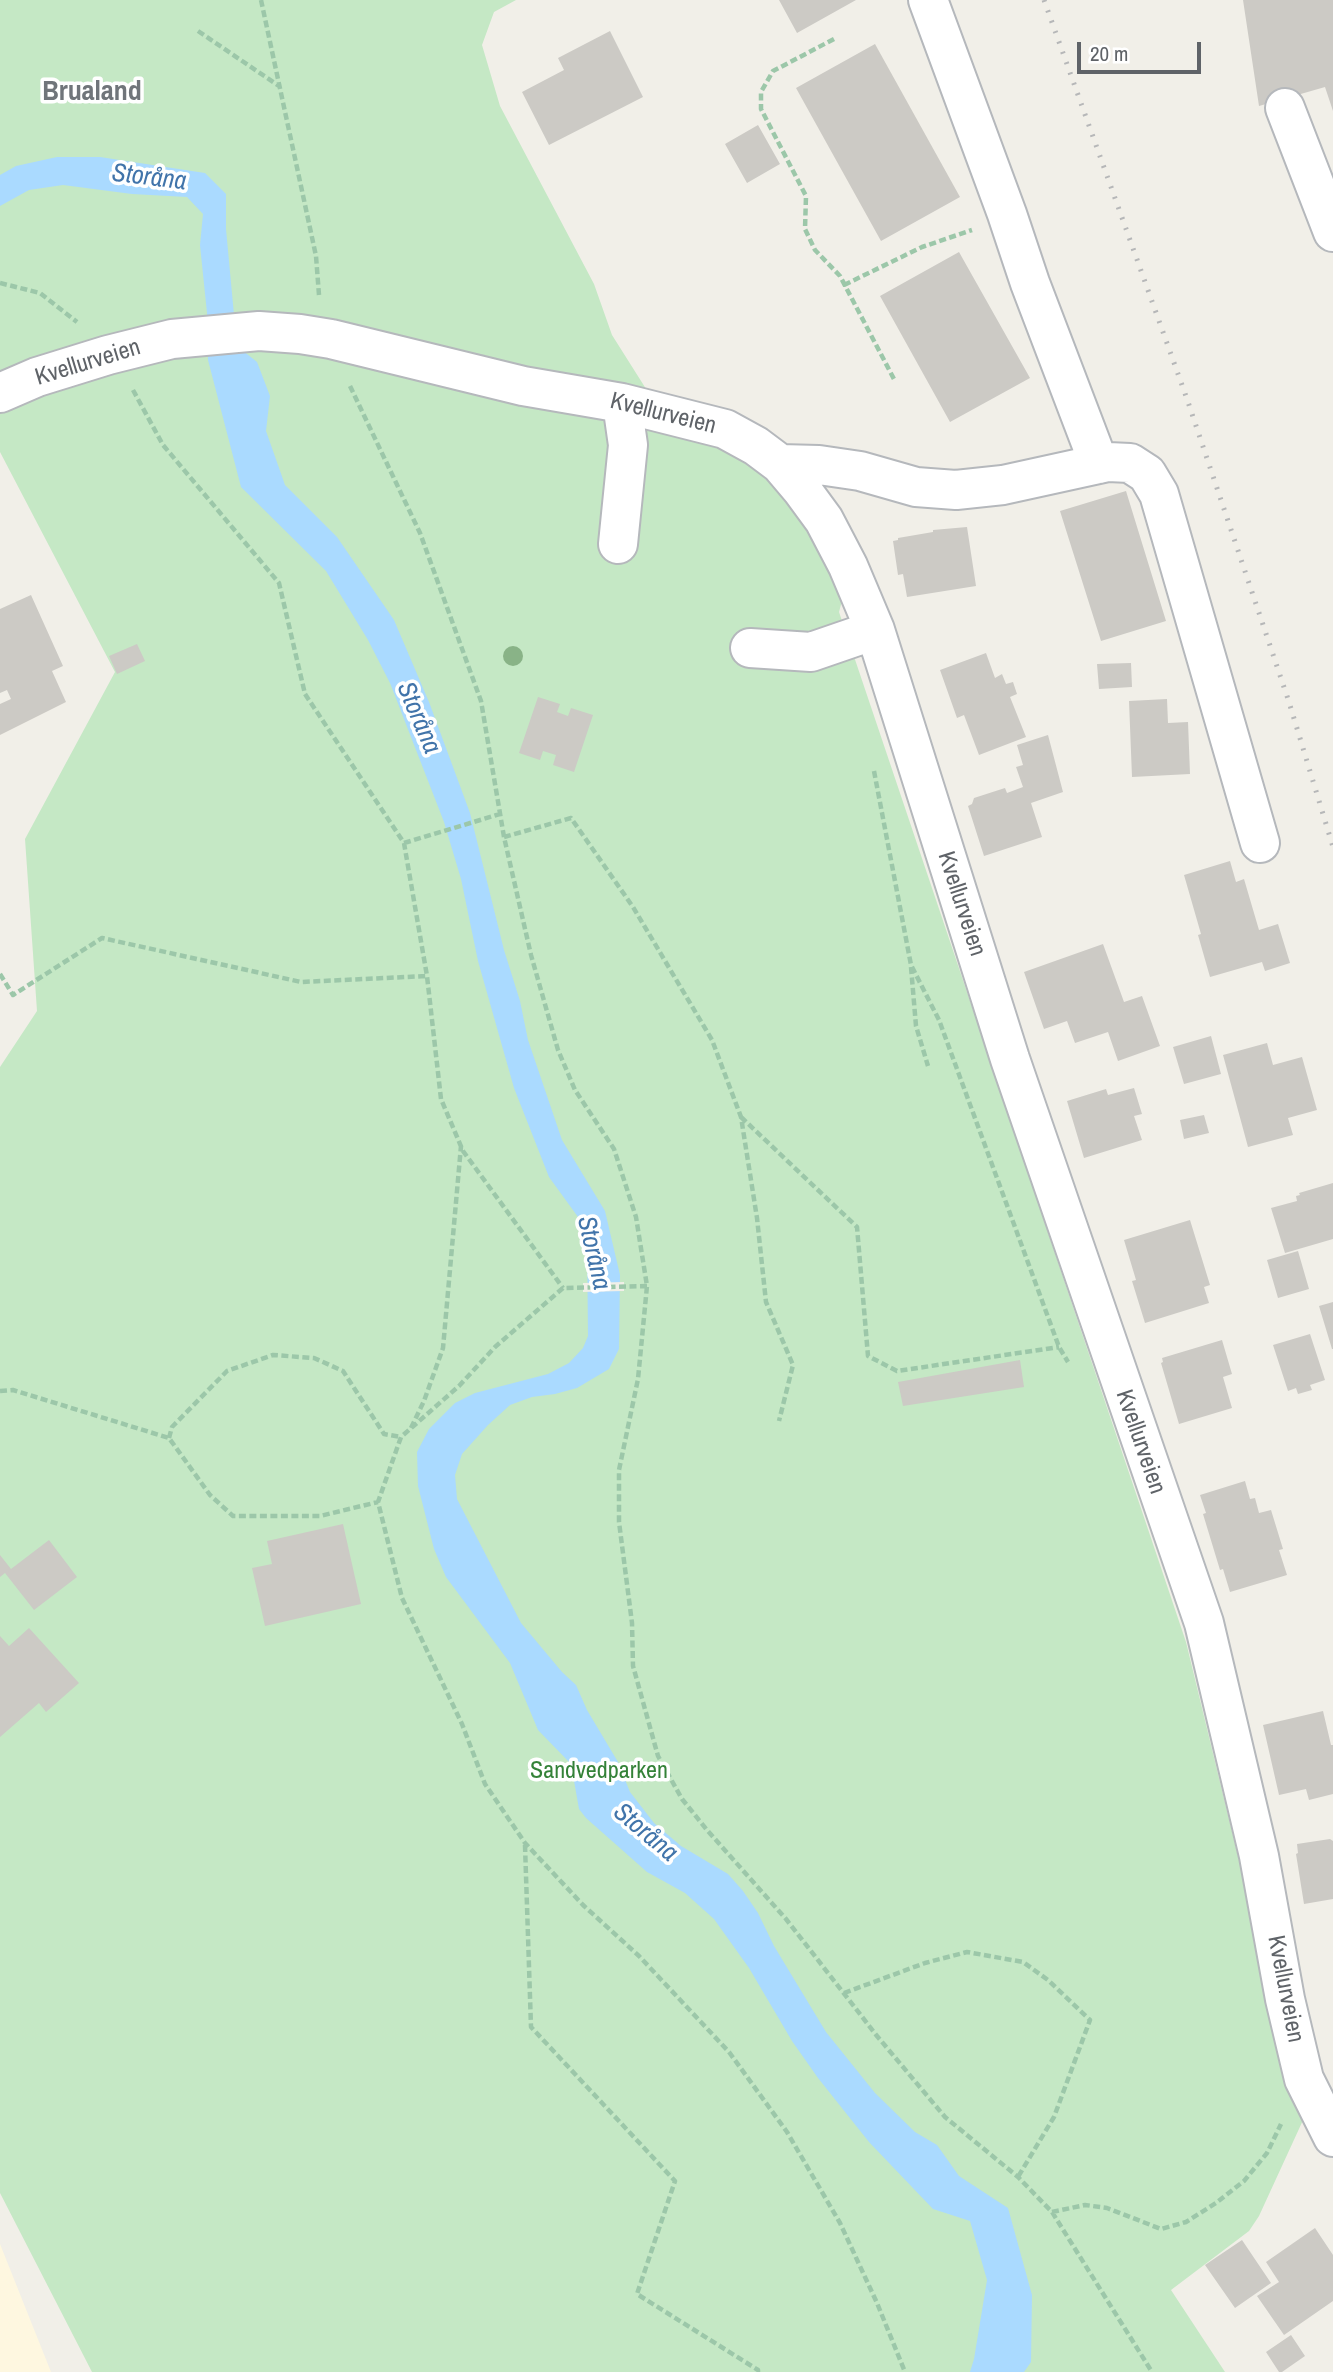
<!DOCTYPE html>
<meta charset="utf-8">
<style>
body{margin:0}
#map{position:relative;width:1333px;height:2372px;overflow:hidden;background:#f1efe8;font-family:"Archivo Narrow",sans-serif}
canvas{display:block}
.scale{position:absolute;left:1077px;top:42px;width:124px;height:32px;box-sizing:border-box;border:4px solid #5f6368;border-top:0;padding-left:9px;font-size:21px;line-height:24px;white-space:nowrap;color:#5f6368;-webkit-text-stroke:5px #fff;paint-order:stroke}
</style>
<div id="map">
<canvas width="1333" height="2372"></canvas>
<div class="scale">20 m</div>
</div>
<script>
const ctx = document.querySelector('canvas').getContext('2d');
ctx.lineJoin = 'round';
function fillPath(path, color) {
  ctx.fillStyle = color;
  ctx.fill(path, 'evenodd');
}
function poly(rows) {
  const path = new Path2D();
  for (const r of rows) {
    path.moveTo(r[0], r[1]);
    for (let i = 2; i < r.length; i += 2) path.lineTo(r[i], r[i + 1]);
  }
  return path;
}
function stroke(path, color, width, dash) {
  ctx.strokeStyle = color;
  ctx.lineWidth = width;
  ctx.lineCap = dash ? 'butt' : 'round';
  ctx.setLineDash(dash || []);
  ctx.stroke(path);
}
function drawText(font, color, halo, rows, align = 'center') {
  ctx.font = font + ' "Archivo Narrow",sans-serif';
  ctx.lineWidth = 7;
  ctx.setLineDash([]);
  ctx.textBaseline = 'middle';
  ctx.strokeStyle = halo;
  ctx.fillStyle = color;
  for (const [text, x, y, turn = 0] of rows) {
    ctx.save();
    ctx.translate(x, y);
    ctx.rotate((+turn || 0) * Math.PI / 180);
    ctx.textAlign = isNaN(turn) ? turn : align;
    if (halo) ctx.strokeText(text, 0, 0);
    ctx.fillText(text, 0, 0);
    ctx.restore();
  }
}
const commercial = poly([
 [0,2244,51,2372,0,2372]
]);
const green = poly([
 [0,0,516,0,494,12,482,45,500,106,594,284,612,335,648,392,723,408,785,490,807,524,843,597,839,612,1186,1642,1293,2083,1304,2118,1259,2216,1249,2231,1171,2290,1225,2372,92,2372,0,2193,0,1067,37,1011,25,839,115,672,0,452]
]);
const water = poly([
 [57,157,100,157,205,173,226,194,226,229,234,315,242,350,257,362,270,396,266,431,285,485,337,537,394,620,429,702,470,813,504,950,520,1001,528,1040,562,1140,605,1211,620,1275,619,1349,609,1369,577,1388,555,1394,532,1397,510,1405,488,1425,462,1454,455,1475,457,1499,521,1623,562,1672,576,1685,587,1710,618,1762,630,1792,654,1823,681,1846,728,1874,743,1891,758,1913,774,1946,826,2032,875,2093,915,2132,937,2145,959,2176,1008,2208,1032,2295,1031,2362,1024,2372,970,2372,974,2359,987,2280,970,2221,933,2209,869,2142,818,2078,792,2041,749,1968,714,1919,685,1893,647,1872,586,1818,579,1809,571,1764,538,1730,510,1663,446,1577,434,1549,418,1486,417,1452,429,1429,455,1403,475,1393,548,1374,569,1363,583,1348,588,1336,587,1239,578,1217,549,1177,514,1088,478,961,461,879,444,822,390,683,368,640,326,571,241,487,208,360,207,313,200,245,203,214,187,197,132,194,63,185,29,190,0,206,0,175,16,166]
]);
const pier = poly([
 [624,1282,624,1291,583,1292,583,1283]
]);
const building = poly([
 [779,0,856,0,797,33],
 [1243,0,1333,0,1333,111,1325,87,1259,106],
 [610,31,643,97,549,145,522,92,564,70,558,58],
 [875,44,960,197,881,241,796,88],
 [758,125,780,164,747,183,725,144],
 [959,252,1030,378,950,422,880,296],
 [1126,491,1166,621,1101,641,1060,511],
 [967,527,976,586,907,597,903,574,898,575,893,541,898,540,898,538,933,532,933,530],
 [31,595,63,666,52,671,66,702,0,735,0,704,11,699,7,690,0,693,0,609],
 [137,644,145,661,117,674,109,656],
 [986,653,995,678,1002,674,1006,684,1013,682,1017,694,1010,697,1026,737,979,755,964,715,957,718,940,670],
 [1131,663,1132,687,1099,689,1097,664],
 [538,697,560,704,557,712,568,716,571,708,593,715,574,772,553,765,556,755,543,751,540,760,519,753],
 [1167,699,1168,723,1188,722,1190,774,1132,777,1129,701],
 [1048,735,1063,792,1031,803,1042,837,984,856,968,806,972,804,974,798,1005,788,1007,793,1023,787,1016,767,1023,765,1017,745],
 [1230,861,1236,882,1244,879,1259,930,1278,924,1290,963,1265,971,1262,962,1210,977,1198,935,1201,934,1184,875],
 [1103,944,1124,1002,1142,996,1160,1046,1118,1061,1108,1032,1075,1043,1067,1021,1044,1029,1024,972],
 [1211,1036,1221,1074,1184,1084,1173,1047],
 [1267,1043,1273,1065,1302,1057,1317,1110,1288,1118,1293,1135,1248,1147,1223,1055],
 [1134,1088,1142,1114,1134,1116,1142,1140,1084,1158,1067,1101,1106,1089,1108,1095],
 [1204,1115,1209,1133,1184,1139,1180,1120],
 [1333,1183,1333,1239,1285,1253,1271,1208,1297,1201,1296,1196,1300,1195,1299,1193],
 [1190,1220,1210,1285,1204,1287,1209,1303,1145,1323,1132,1281,1136,1280,1124,1240],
 [1298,1251,1309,1289,1278,1298,1267,1260],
 [1333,1302,1333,1349,1332,1349,1319,1306],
 [1310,1334,1325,1380,1310,1385,1312,1390,1298,1394,1296,1388,1288,1391,1273,1345],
 [1222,1340,1232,1374,1223,1377,1232,1408,1179,1424,1161,1363,1163,1362,1162,1358],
 [1020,1360,1024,1387,903,1406,898,1382],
 [1245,1481,1250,1499,1255,1498,1259,1513,1271,1510,1283,1549,1279,1550,1287,1575,1230,1592,1223,1569,1220,1570,1203,1514,1206,1513,1200,1495],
 [343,1524,361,1604,265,1626,252,1568,272,1564,267,1541],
 [49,1540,77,1577,34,1610,5,1573,0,1577,0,1555,11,1569],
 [29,1628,79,1683,46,1712,39,1703,0,1737,0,1636,9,1646],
 [1323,1711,1331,1745,1333,1745,1333,1794,1309,1800,1306,1789,1279,1795,1263,1725],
 [1330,1839,1333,1841,1333,1899,1304,1904,1296,1854,1298,1853,1297,1844],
 [1315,2228,1333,2255,1333,2301,1284,2335,1257,2296,1279,2282,1266,2262],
 [1242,2240,1271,2283,1235,2308,1205,2265],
 [1291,2335,1305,2356,1282,2372,1279,2372,1266,2352]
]);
const path = poly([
 [261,0,316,256,319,295],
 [198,31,279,86],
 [834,39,773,71,761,92,761,109,806,196,805,229,815,250,840,276,895,381],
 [0,283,40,293,77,322],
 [844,285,922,247,972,230],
 [350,386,420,533,481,701,504,837,531,955,558,1050,575,1090,614,1149,636,1217,647,1286,638,1379,619,1470,619,1522,632,1623,633,1666,658,1756,682,1799,707,1830,786,1919,877,2036,945,2117,1018,2177,1052,2212,1152,2372],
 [133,390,163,445,279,583,305,694,404,843,427,976,441,1099,463,1151,563,1288],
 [874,771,911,965,939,1020,1059,1347,1068,1362],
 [504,837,571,818,633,907,712,1040,741,1117,757,1218,766,1302,793,1365,779,1421],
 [404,843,500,814],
 [911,967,916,1026,928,1066],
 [0,974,13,995,102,938,301,982,427,976],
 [741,1117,857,1227,868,1356,897,1371,1059,1347],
 [647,1286,563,1288,495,1347,459,1386,401,1437,378,1502,402,1598,462,1724,485,1784,525,1843,583,1905,639,1956,729,2052,787,2132,840,2223,877,2303,905,2372],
 [0,1391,13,1390,169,1438,210,1495,233,1516,320,1516,378,1502],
 [411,1428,424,1401,443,1348,461,1146],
 [169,1438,172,1427,227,1371,273,1355,314,1358,343,1371,384,1434,401,1437],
 [525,1845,531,2027,675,2181,637,2294,758,2370,758,2372],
 [844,1993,925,1963,967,1952,1023,1962,1048,1980,1090,2020,1054,2117,1018,2177],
 [1052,2212,1085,2205,1107,2208,1161,2229,1186,2222,1216,2203,1244,2181,1267,2153,1281,2124]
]);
const minor = poly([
 [928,0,1007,214,1030,283,1099,464],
 [1285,108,1333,232],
 [0,393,37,377,108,355,172,339,259,331,300,334,331,339,523,386,622,403,725,429,756,446,780,464,802,490,824,520,848,566,875,630,1010,1059,1204,1623,1259,1856,1285,1999,1304,2079,1333,2137],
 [780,464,819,465,860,471,916,487,956,490,1003,485,1108,462,1130,463,1147,474,1159,494,1260,843],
 [618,544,628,445,622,403],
 [750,648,811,652,875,630]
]);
const rail = poly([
 [1044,0,1187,399,1289,702,1333,847]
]);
const trees = [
 [513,656]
];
const streetNames = [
 ["Kvellurveien",88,363,-17],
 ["Kvellurveien",663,414,14],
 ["Kvellurveien",961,904,72],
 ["Kvellurveien",1140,1442,71],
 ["Kvellurveien",1285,1989,79]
];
const parkNames = [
 ["Sandvedparken",599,1772]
];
const waterNames = [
 ["Storåna",149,178,7],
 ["Storåna",418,718,67],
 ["Storåna",593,1253,77],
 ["Storåna",645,1833,40]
];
const quarterNames = [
 ["Brualand",92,92]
];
fillPath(commercial, '#fef7e0');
fillPath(green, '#c5e8c5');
fillPath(water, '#aadaff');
fillPath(pier, '#f1efe8');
fillPath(building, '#cccac5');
stroke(minor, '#b5b8bc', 42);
stroke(path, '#9cc7a9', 4.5, [7, 3.5]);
stroke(minor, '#fff', 38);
stroke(rail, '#b6b7b8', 5, [2, 9]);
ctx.fillStyle = '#89b387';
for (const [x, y] of trees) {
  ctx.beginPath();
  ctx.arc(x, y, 10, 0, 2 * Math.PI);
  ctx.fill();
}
drawText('24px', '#5f6368', '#fff', streetNames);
drawText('24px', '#348238', '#fff', parkNames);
drawText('italic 26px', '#4174aa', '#fff', waterNames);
drawText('bold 28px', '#70757a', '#fff', quarterNames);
</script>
